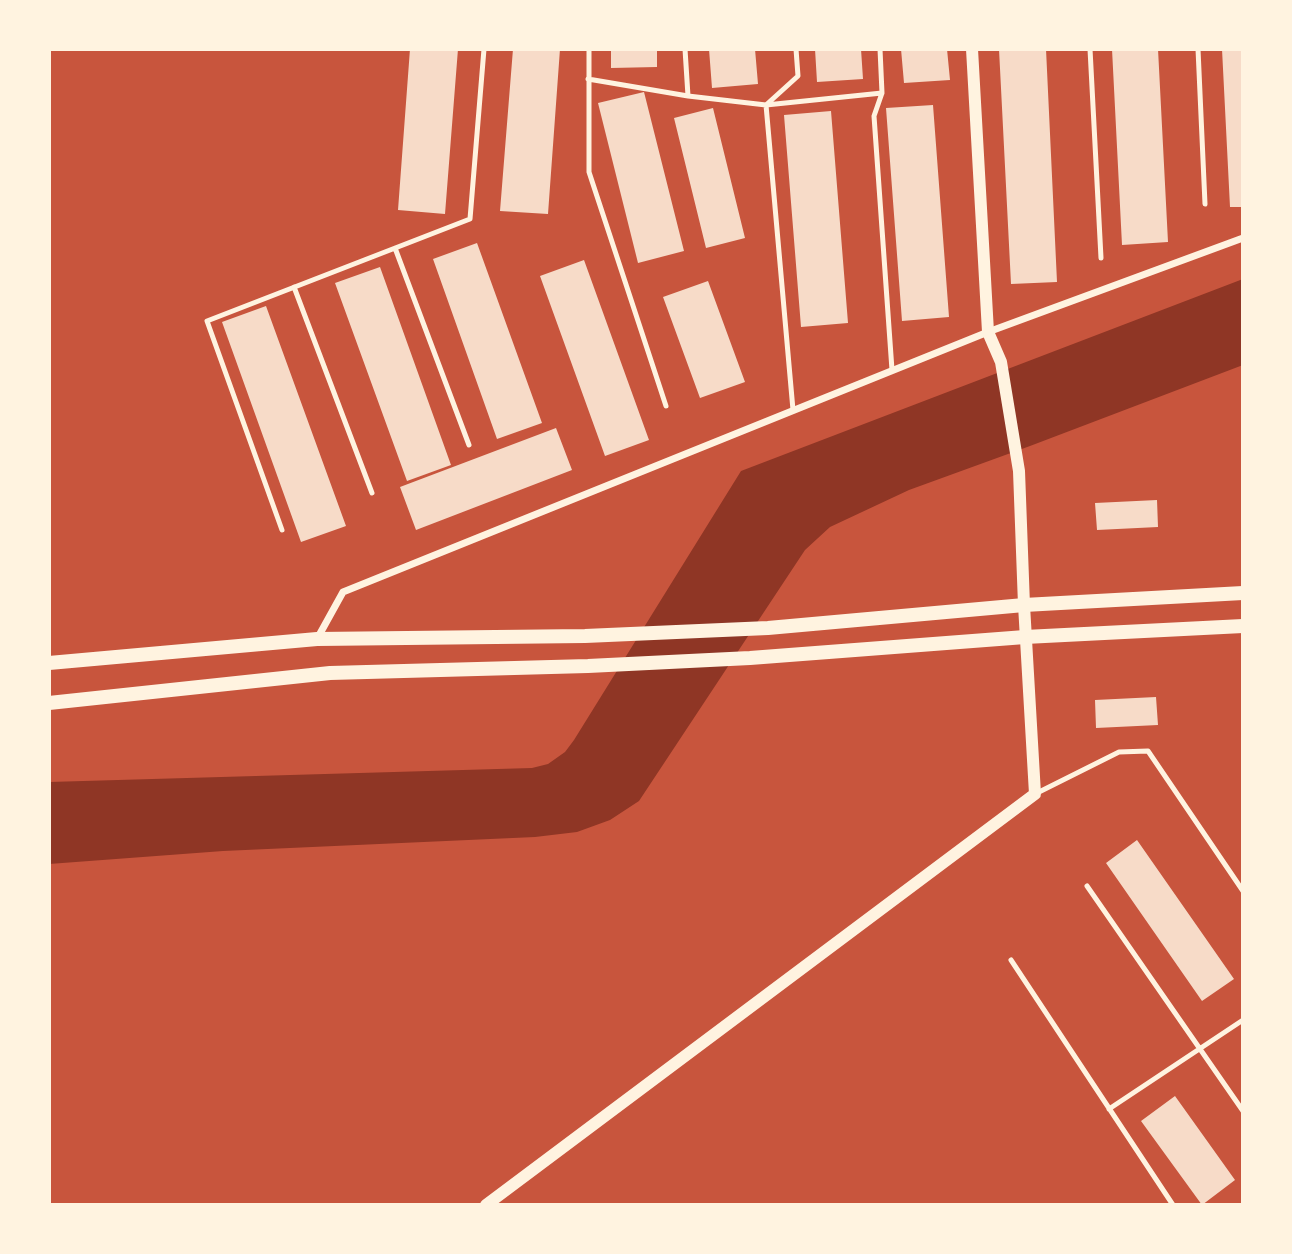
<!DOCTYPE html>
<style>
body{margin:0}
#map{position:relative;width:1292px;height:1254px;overflow:hidden;background:#c8553d;font-family:Raleway,sans-serif}
canvas{display:block}
.frame{position:absolute;inset:0;border:51px solid #fff3e0;pointer-events:none}
</style>
<div id="map">
<canvas width="1292" height="1254"></canvas>
<div class="frame"></div>
</div>
<script>
const ctx = document.querySelector('canvas').getContext('2d');
ctx.lineJoin = 'round';
function fillPath(path, color) {
  ctx.fillStyle = color;
  ctx.fill(path, 'evenodd');
}
function poly(rows) {
  const path = new Path2D();
  for (const r of rows) {
    path.moveTo(r[0], r[1]);
    for (let i = 2; i < r.length; i += 2) path.lineTo(r[i], r[i + 1]);
  }
  return path;
}
function stroke(path, color, width, dash) {
  ctx.strokeStyle = color;
  ctx.lineWidth = width;
  ctx.lineCap = dash ? 'butt' : 'round';
  ctx.setLineDash(dash || []);
  ctx.stroke(path);
}
const water = poly([
 [1243,279,1243,365,1030,446,909,490,830,527,805,550,639,801,610,820,577,832,535,837,223,851,49,864,49,782,532,768,548,764,565,752,574,740,741,471]
]);
const building = poly([
 [410,49,458,49,445,214,398,210],
 [513,49,560,49,548,214,500,211],
 [611,49,657,49,657,67,611,68],
 [709,49,755,49,758,84,712,88],
 [815,49,861,49,863,79,817,82],
 [901,49,947,49,950,80,904,83],
 [999,49,1046,49,1057,282,1011,284],
 [1112,49,1158,49,1168,242,1122,245],
 [1222,49,1243,49,1243,207,1230,207],
 [644,92,684,251,638,263,598,103],
 [933,105,949,317,902,321,886,108],
 [713,108,745,238,706,248,674,118],
 [831,111,848,323,801,327,784,115],
 [477,243,542,423,497,439,433,259],
 [584,260,649,440,605,456,540,276],
 [380,267,451,465,407,481,335,283],
 [708,281,745,382,700,398,663,297],
 [266,306,346,526,301,542,222,322],
 [556,428,572,470,416,530,400,487],
 [1157,500,1158,527,1097,530,1095,503],
 [1156,697,1158,725,1096,728,1095,700],
 [1137,840,1234,979,1202,1001,1106,863],
 [1175,1096,1235,1180,1202,1205,1141,1121]
]);
const service = poly([
 [589,49,589,172,666,406],
 [685,49,688,96],
 [880,49,882,93,874,116,892,370],
 [1090,49,1101,258],
 [1198,49,1205,204],
 [588,79,688,96,766,105,882,93],
 [395,248,469,445],
 [294,287,372,493],
 [793,410,766,105,798,76,796,49],
 [282,530,207,321,470,219,484,49],
 [1035,794,1119,752,1148,751,1243,891],
 [1087,886,1243,1111],
 [1011,960,1173,1205],
 [1109,1109,1243,1020]
]);
const minor = poly([
 [317,639,343,592,988,332,1243,238]
]);
const tertiary = poly([
 [486,1205,1035,794,1024,605,1019,471,1001,362,988,332,972,49]
]);
const secondary = poly([
 [49,663,317,639,585,636,768,628,1024,605,1243,593],
 [49,703,330,673,588,666,750,658,1025,637,1243,626]
]);
fillPath(water, '#8f3625');
fillPath(building, '#f7dbc8');
stroke(service, '#fff3e0', 5);
stroke(minor, '#fff3e0', 7);
stroke(tertiary, '#fff3e0', 12);
stroke(secondary, '#fff3e0', 14);
</script>
